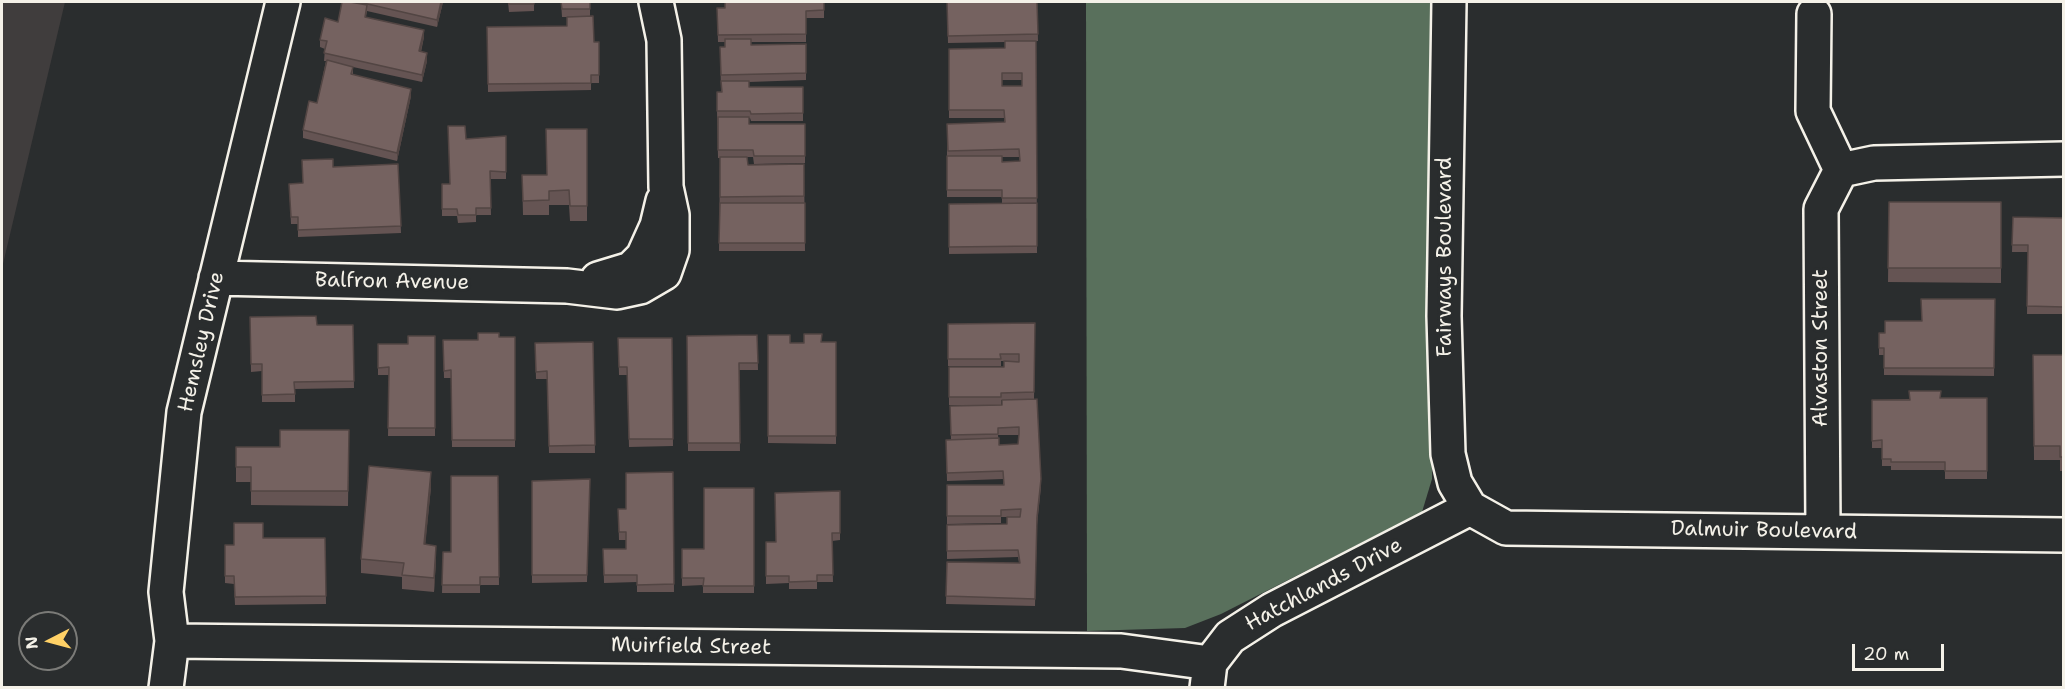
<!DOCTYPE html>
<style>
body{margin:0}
#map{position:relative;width:2065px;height:689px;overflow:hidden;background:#2a2d2e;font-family:"Shantell Sans",sans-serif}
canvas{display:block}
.frame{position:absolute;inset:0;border:3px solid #f4f1e8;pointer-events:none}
.north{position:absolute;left:18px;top:611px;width:60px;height:60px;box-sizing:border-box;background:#2a2d2e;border:2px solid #7b7b78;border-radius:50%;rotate:264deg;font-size:16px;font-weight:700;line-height:24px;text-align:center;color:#f4f1e8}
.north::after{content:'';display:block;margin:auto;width:21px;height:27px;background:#ffd166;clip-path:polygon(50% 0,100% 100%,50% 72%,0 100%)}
.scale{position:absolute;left:1852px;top:644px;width:92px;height:27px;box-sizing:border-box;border:3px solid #f4f1e8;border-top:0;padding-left:8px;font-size:18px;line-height:21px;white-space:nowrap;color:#f4f1e8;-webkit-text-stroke:4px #2a2d2e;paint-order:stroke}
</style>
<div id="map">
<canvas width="2065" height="689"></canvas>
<div class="frame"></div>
<div class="north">N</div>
<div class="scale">20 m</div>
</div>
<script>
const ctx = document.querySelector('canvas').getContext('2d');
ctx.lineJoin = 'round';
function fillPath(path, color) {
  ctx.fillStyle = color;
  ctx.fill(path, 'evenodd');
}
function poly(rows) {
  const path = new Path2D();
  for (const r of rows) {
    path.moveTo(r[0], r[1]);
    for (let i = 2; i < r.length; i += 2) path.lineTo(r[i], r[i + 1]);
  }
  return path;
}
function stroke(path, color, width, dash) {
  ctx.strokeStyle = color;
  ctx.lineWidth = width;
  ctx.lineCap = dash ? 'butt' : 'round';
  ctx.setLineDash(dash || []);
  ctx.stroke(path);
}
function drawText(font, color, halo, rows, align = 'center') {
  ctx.font = font + ' "Shantell Sans",sans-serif';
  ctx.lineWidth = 6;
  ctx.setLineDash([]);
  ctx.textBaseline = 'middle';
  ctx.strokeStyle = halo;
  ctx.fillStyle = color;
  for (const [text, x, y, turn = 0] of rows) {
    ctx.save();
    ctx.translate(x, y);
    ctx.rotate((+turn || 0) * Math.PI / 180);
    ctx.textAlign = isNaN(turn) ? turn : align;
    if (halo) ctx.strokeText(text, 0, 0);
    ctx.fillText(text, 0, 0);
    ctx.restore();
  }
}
const built = poly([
 [2,2,65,2,2,268]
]);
const green = poly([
 [1086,2,1430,2,1432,479,1422,512,1221,614,1185,628,1087,631]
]);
const minor = poly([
 [1449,2,1444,316,1448,454,1455,483,1470,508],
 [1814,14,1813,111,1841,170],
 [216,278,567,286,617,292,640,287,664,273,672,250,672,215,666,187,664,40,656,2],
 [598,279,631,269,643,257,657,226,663,201],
 [1470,508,1506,528,2064,535],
 [1823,531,1821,209,1841,170,1874,163,2064,159],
 [172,641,1121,651,1210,663],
 [166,688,172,641,166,592,184,412,283,2],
 [1207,688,1210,663,1230,637,1272,610,1470,508]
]);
const wall = poly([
 [342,2,443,2,437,27,367,11,366,17,424,37,421,52,427,61,422,82,353,67,353,75,411,96,397,161,303,138,303,130,317,103,326,61,324,61,325,49,320,47,320,40,338,22],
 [508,2,549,2,534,2,534,11,509,12],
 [561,2,590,2,590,16,594,42,599,42,599,83,591,83,591,90,488,92,487,27,567,26,567,17,562,17],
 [824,2,824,18,806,18,806,42,751,42,751,45,806,44,806,80,749,82,749,87,803,87,803,121,751,121,750,118,749,118,749,124,805,124,805,163,754,164,753,157,747,157,748,165,804,164,805,251,719,251,720,158,718,158,717,111,721,92,720,47,725,47,725,42,718,42,717,8],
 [947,2,1037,2,1038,41,1036,41,1037,253,949,254,949,204,1002,203,1002,197,947,197,947,124,1004,122,1004,118,949,118,949,49,1005,48,1005,42,948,43],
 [1002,80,1022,80,1022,86,1002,86],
 [1002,157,1019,157,1020,161,1002,162],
 [587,129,587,221,570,221,569,205,549,205,549,215,523,215,522,175,547,175],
 [506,136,506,179,490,179,491,215,476,215,476,222,458,223,457,216,442,216,442,184,449,184],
 [398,164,401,233,298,237,298,224,291,224,289,184,303,183,333,167],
 [1889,202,2001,202,2001,283,1888,282],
 [2013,217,2064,218,2064,314,2027,314,2028,252,2012,252],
 [1995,299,1994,376,1884,375,1884,355,1879,355,1879,333,1885,333,1921,321],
 [250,317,317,325,353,325,354,388,295,389,295,402,262,402,262,371,251,372],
 [1035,323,1034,399,1041,487,1037,525,1035,606,946,604,947,562,1019,563,1018,557,947,559,947,525,1007,524,1020,517,1001,517,1001,523,947,524,947,485,1003,485,1003,479,947,481,946,440,951,440,950,406,1002,405,1002,400,1001,400,1001,405,949,405,949,367,1004,367,1004,361,1001,361,1001,366,948,366,948,324],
 [998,435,1019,435,1018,444,999,445],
 [757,335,758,370,739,370,740,451,688,451,687,336],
 [768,335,790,343,836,342,836,444,768,443],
 [435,336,435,436,388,436,389,375,378,375,378,344,408,344],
 [499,337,515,337,515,447,452,447,451,378,444,378,443,340,478,340],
 [618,338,672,338,673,446,629,447,627,375,619,375],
 [593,342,595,453,549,453,547,379,536,379,535,343],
 [2033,355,2064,355,2064,471,2060,471,2060,460,2034,460],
 [1941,398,1987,398,1987,479,1945,479,1945,470,1891,470,1891,466,1882,466,1882,448,1872,448,1872,400],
 [349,430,348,506,251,505,251,482,236,482,236,447,280,447],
 [673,472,674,592,637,592,637,582,604,583,603,549,626,549,626,540,619,540,618,509,626,509],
 [498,476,499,585,480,585,480,593,442,593,443,552,451,552],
 [590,479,587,582,532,583,532,481],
 [431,487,425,545,436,560,434,592,402,589,402,577,361,573,361,559],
 [754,488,754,593,703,593,703,585,682,586,682,549,704,549],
 [840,491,840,540,832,541,833,582,817,582,817,589,789,589,789,583,766,584,766,542,776,542],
 [263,538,325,538,326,604,235,605,234,584,225,583,225,545,234,545]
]);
const shadedWall = poly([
 [441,2,443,2,437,27,437,20],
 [424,30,424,37,419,59,419,51],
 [427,53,427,61,422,82,422,75],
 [411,89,411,96,397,161,397,153],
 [431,472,431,487,424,559,424,544],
 [436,546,436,560,434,592,434,578]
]);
const building = poly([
 [342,2,350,2,367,5,365,17,424,30,419,51,427,53,422,75,324,53,327,41,320,40,325,18,338,22,342,2],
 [359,2,441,2,437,20,359,2],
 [508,2,534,2,534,4,509,4,508,2],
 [561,2,590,2,590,9,562,9,561,2],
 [725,2,824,2,824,10,806,11,806,34,718,35,717,8,725,8,725,2],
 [947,2,1037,2,1038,34,948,36,947,2],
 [593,16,594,42,599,42,599,75,591,75,591,83,488,84,487,27,567,26,567,17,593,16],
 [725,39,751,39,751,45,806,44,806,73,721,75,720,47,725,47,725,39],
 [1005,41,1036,41,1037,198,1002,198,1002,190,947,190,947,156,1002,156,1002,162,1020,161,1019,149,948,151,947,124,1005,122,1004,110,949,110,949,49,1005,48,1005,41],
 [1002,73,1022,73,1022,86,1002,86,1002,73],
 [327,60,353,67,351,74,411,89,397,153,303,130,309,101,317,103,327,60],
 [721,81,749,81,749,87,803,87,803,113,751,114,750,111,717,111,717,92,722,92,721,81],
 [718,117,749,117,749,124,805,124,805,156,754,156,753,150,718,150,718,117],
 [448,126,465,126,466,139,506,136,506,172,490,171,491,208,476,208,476,215,458,215,457,209,442,209,442,184,450,184,448,126],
 [546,129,587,129,587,206,570,206,569,190,549,191,549,200,523,201,522,175,547,175,546,129],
 [720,157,747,157,748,165,804,164,804,196,720,197,720,157],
 [333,159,333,167,398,164,401,226,298,230,298,217,291,217,289,184,303,183,302,160,333,159],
 [1889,202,2001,202,2001,268,1888,268,1889,202],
 [720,203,805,203,805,243,719,243,720,203],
 [1037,203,1037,246,949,247,949,204,1037,203],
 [2013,217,2064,218,2064,307,2027,306,2028,245,2012,245,2013,217],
 [1921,299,1995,299,1994,368,1884,368,1884,348,1879,348,1879,333,1885,333,1885,321,1922,321,1921,299],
 [316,316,317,325,353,325,354,381,294,382,295,394,262,395,262,364,251,364,250,317,316,316],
 [1035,323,1034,392,1001,393,1001,397,949,397,949,367,1004,367,1004,361,1019,362,1019,354,1000,354,1001,359,948,359,948,324,1035,323],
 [478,333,499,333,499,337,515,337,515,440,452,440,451,370,444,371,443,340,478,340,478,333],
 [804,334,822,334,821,342,836,342,836,436,768,436,768,335,790,335,790,343,804,343,804,334],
 [757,335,758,363,739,363,740,443,688,443,687,336,757,335],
 [408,336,435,336,435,428,388,428,389,367,378,368,378,344,408,344,408,336],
 [618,338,672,338,673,439,629,439,627,367,619,367,618,338],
 [593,342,595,445,549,446,547,371,536,372,535,343,593,342],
 [2033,355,2064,355,2064,457,2060,457,2060,446,2034,446,2033,355],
 [1909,391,1941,391,1940,398,1987,398,1987,471,1945,471,1945,462,1891,462,1891,459,1882,459,1882,440,1872,441,1872,400,1910,400,1909,391],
 [1037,399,1041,479,1037,517,1035,599,946,596,947,562,1020,563,1018,550,947,551,947,525,1007,524,1007,517,1020,517,1021,509,1001,510,1001,516,947,516,947,485,1004,485,1003,471,947,473,946,440,999,438,999,445,1018,444,1019,434,1019,427,998,428,998,434,951,435,950,406,1002,405,1002,400,1037,399],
 [280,430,349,430,348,491,251,491,251,467,236,467,236,447,280,447,280,430],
 [369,466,431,472,424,544,436,546,434,578,402,575,404,563,361,559,369,466],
 [673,472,674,584,637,585,637,575,604,575,603,549,626,549,626,532,619,532,618,509,626,509,626,473,673,472],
 [451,476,498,476,499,577,480,577,480,585,442,585,443,552,451,552,451,476],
 [590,479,587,575,532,575,532,481,590,479],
 [704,488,754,488,754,586,703,586,704,578,682,578,682,549,704,549,704,488],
 [840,491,840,533,832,533,833,575,817,575,817,581,789,582,789,576,766,576,766,542,776,542,775,493,840,491],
 [234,523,263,523,263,538,325,538,326,596,235,597,234,576,225,576,225,545,234,545,234,523]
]);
const streetNames = [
 ["Fairways Boulevard",1446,257,-90],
 ["Balfron Avenue",392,282,1],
 ["Hemsley Drive",202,342,-77],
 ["Alvaston Street",1822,348,-90],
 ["Dalmuir Boulevard",1764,531,1],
 ["Hatchlands Drive",1324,585,-28],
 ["Muirfield Street",691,647,1]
];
fillPath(built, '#403d3d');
fillPath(green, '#59705c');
stroke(minor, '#f4f1e8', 38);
stroke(minor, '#2a2d2e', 33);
fillPath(wall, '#655453');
fillPath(shadedWall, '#524543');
fillPath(building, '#756260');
stroke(building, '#524543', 1.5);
drawText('21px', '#f4f1e8', '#2a2d2e', streetNames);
</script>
